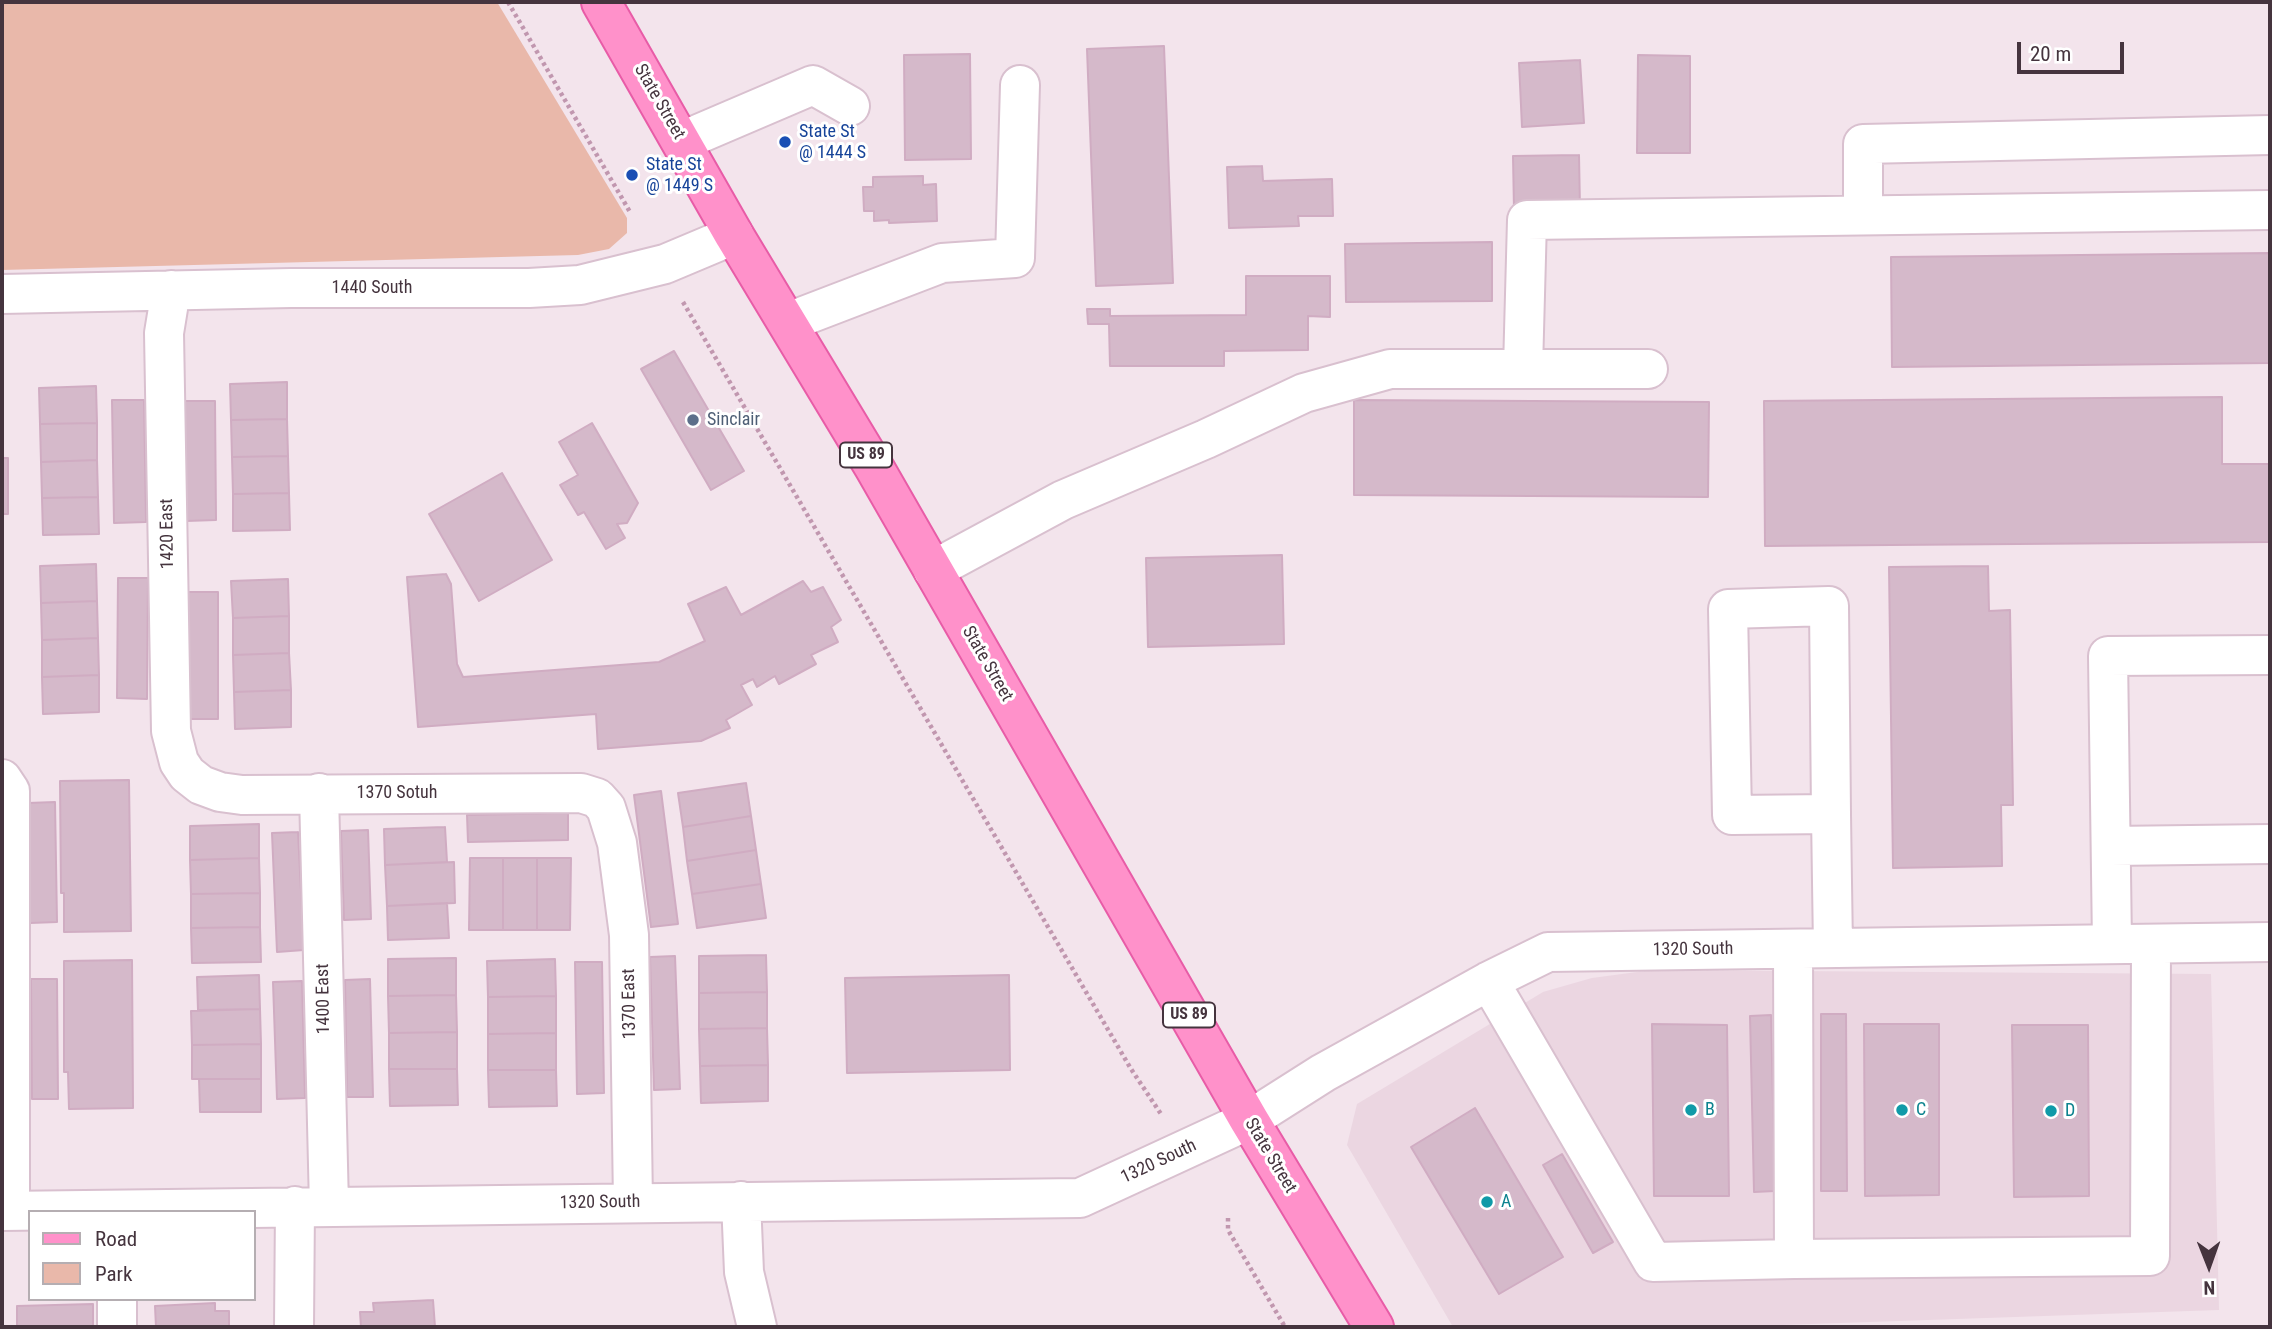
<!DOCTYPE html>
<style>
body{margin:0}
#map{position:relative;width:2272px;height:1329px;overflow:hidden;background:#f3e4ec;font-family:"Roboto Condensed",sans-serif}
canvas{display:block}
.frame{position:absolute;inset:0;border:4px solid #45343e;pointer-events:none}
.legend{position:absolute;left:28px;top:1210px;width:228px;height:91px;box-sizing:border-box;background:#fff;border:2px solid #b5aeb2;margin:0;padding:9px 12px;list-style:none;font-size:21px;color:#45343e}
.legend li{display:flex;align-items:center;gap:14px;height:35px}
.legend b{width:35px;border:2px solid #b5aeb2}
.north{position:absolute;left:2174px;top:1231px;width:70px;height:70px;-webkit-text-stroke:5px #fff;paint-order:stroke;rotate:179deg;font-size:19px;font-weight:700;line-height:28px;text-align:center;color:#45343e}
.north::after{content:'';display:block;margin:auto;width:24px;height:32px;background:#45343e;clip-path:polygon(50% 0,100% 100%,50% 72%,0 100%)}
.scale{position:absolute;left:2017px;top:42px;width:107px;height:32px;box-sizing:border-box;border:4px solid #45343e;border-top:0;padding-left:9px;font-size:21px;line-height:24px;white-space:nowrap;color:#45343e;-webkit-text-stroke:5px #fff;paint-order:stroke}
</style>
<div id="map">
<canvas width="2272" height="1329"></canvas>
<div class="frame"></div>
<ul class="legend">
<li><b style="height:9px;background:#ff91ca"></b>Road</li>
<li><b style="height:19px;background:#e9b8aa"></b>Park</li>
</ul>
<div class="north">N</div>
<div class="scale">20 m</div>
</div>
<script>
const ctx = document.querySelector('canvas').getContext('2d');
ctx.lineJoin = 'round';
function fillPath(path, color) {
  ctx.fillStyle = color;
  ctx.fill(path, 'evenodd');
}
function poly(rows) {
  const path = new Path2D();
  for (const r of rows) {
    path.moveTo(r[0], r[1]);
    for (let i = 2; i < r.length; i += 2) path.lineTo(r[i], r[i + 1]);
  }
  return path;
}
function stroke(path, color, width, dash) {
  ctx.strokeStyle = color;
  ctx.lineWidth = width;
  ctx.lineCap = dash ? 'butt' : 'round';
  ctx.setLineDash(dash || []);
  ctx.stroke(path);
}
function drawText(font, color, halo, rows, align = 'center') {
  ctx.font = font + ' "Roboto Condensed",sans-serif';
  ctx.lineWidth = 6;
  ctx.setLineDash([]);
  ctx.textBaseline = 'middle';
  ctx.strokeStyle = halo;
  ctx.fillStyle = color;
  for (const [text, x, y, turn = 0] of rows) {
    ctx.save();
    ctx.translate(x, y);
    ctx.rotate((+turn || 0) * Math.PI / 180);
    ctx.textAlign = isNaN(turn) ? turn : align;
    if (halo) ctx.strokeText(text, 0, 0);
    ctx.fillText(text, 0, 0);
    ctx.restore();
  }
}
const residential = poly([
 [1652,970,2211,974,2219,1310,1724,1327,1453,1327,1347,1145,1357,1104,1543,992,1592,978]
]);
const green = poly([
 [2,2,497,2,627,218,627,233,609,249,578,255,2,270]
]);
const building = poly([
 [1164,46,1173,283,1096,286,1087,49,1164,46],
 [970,54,971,159,905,160,904,55,970,54],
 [1638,55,1690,56,1690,153,1637,153,1638,55],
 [1580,60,1584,123,1522,127,1519,63,1580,60],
 [1579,155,1580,209,1514,210,1513,156,1579,155],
 [1262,166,1263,181,1332,179,1333,216,1298,216,1299,226,1229,228,1227,167,1262,166],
 [923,176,923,185,936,184,937,221,889,223,889,220,874,221,874,211,864,211,863,187,873,187,873,177,923,176],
 [1492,242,1492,301,1346,302,1345,244,1492,242],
 [2270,253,2270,363,1892,367,1891,257,2270,253],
 [1246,276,1330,276,1330,317,1308,316,1308,350,1224,351,1224,366,1110,366,1109,324,1088,324,1087,309,1110,309,1110,316,1246,315,1246,276],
 [674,351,744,471,711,490,641,369,674,351],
 [287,382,287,419,231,420,230,384,287,382],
 [96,386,97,423,40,424,39,388,96,386],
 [2222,397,2222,464,2270,464,2270,542,1765,546,1764,401,2222,397],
 [112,400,144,400,146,522,114,523,112,400],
 [1354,400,1709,402,1708,497,1354,495,1354,400],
 [184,401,215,401,216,520,186,521,184,401],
 [287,419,288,456,232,457,231,420,287,419],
 [97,423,97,460,41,462,40,424,97,423],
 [592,423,638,503,627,523,617,524,625,538,606,549,584,512,578,515,560,485,578,475,559,442,592,423],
 [2,454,2,458,8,458,8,514,2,514,2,454],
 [288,456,289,493,233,494,232,457,288,456],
 [97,460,98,497,42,498,41,462,97,460],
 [502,473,552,560,479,601,429,514,502,473],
 [289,493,290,530,233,531,233,494,289,493],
 [98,497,99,534,43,535,42,498,98,497],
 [1282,555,1284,644,1148,647,1146,558,1282,555],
 [96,564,97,601,41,603,40,566,96,564],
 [1988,566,1989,611,2010,610,2013,805,2001,805,2002,866,1893,868,1889,567,1988,566],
 [446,574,451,584,457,664,463,677,659,662,705,641,688,604,726,587,741,615,803,581,811,592,823,587,841,620,831,627,838,642,811,655,816,664,779,684,775,676,757,687,753,679,741,685,752,705,726,720,730,728,701,741,598,749,596,714,418,727,407,577,446,574],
 [118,578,148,578,147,699,117,698,118,578],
 [288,579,289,616,233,618,231,581,288,579],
 [188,592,218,592,218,719,189,719,188,592],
 [97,601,98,638,42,640,41,603,97,601],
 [289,616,289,653,233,655,233,618,289,616],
 [98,638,99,675,42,677,42,640,98,638],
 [289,653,291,690,234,692,233,655,289,653],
 [99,675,99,712,43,714,42,677,99,675],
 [291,690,291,727,235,729,234,692,291,690],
 [129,780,131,931,64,932,64,893,61,893,60,781,129,780],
 [746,783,751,816,683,827,678,793,746,783],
 [661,791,678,924,651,927,634,795,661,791],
 [55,802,57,922,30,923,28,803,55,802],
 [568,813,568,840,468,842,467,815,568,813],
 [751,816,756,850,687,861,683,827,751,816],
 [259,824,259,858,190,860,190,826,259,824],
 [445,827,447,862,385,865,384,829,445,827],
 [368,830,371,919,344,920,341,831,368,830],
 [298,832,304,950,277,952,272,833,298,832],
 [756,850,761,884,692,894,687,861,756,850],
 [259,858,260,893,191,894,190,860,259,858],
 [470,858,503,858,503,930,469,930,470,858],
 [503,858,537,858,537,930,503,930,503,858],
 [537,858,571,858,570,930,537,930,537,858],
 [454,862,455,903,387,906,385,865,454,862],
 [761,884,766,918,697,928,692,894,761,884],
 [260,893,260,927,191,928,191,894,260,893],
 [447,903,449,938,388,940,387,906,447,903],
 [260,927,261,962,192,963,191,928,260,927],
 [766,955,767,992,699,993,699,956,766,955],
 [675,956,680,1089,654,1090,650,957,675,956],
 [456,958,456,995,388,996,388,959,456,958],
 [555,959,556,996,488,997,487,961,555,959],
 [132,960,133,1108,69,1109,68,1072,64,1072,64,961,132,960],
 [575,962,602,962,604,1093,577,1094,575,962],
 [259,975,260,1009,198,1010,197,977,259,975],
 [1009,975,1010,1070,847,1073,845,978,1009,975],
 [31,979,57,979,58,1099,32,1099,31,979],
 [370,979,373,1097,347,1097,345,980,370,979],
 [302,981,305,1098,277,1099,273,982,302,981],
 [767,992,767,1028,699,1029,699,993,767,992],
 [456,995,457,1032,389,1033,388,996,456,995],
 [556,996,556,1033,488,1034,488,997,556,996],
 [260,1009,261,1044,192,1045,191,1011,260,1009],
 [1821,1014,1846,1014,1847,1191,1821,1191,1821,1014],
 [1771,1015,1775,1191,1754,1192,1750,1016,1771,1015],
 [1652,1024,1727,1025,1729,1196,1654,1196,1652,1024],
 [1864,1024,1939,1024,1939,1195,1865,1196,1864,1024],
 [2012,1025,2088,1025,2089,1196,2014,1197,2012,1025],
 [767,1028,768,1065,700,1066,699,1029,767,1028],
 [457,1032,457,1069,389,1069,389,1033,457,1032],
 [556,1033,556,1070,488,1070,488,1034,556,1033],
 [261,1044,261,1079,192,1079,192,1045,261,1044],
 [768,1065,768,1101,701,1103,700,1066,768,1065],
 [389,1069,457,1069,458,1105,390,1106,389,1069],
 [488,1070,556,1070,557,1106,489,1107,488,1070],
 [199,1079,261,1079,261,1112,200,1112,199,1079],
 [1475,1108,1563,1257,1499,1294,1411,1147,1475,1108],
 [1562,1154,1613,1242,1593,1253,1543,1165,1562,1154],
 [433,1300,435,1327,361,1327,360,1312,374,1312,373,1303,433,1300],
 [215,1303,215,1311,229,1311,229,1327,156,1327,155,1306,215,1303],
 [93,1304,93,1327,17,1327,17,1306,93,1304]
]);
const path = poly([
 [508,2,630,212],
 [683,302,1131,1069,1161,1114],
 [1228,1218,1228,1230,1285,1327]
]);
const minor = poly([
 [682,141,813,85,850,106],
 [1863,215,1863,144,2270,135],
 [171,290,164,333,171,731,179,762,187,774,201,785,220,792,242,795,581,793,597,798,606,808,617,843,629,935,633,1203],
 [2,294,291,288,529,288,580,285,665,264,734,235],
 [788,322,942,263,1015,258,1020,85],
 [1523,369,1527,220,2270,210],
 [933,570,1063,500,1206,439,1304,393,1390,369,1648,369],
 [2,779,10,791,10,1211],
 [319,793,329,1206],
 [1831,814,1732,815,1728,609,1829,606,1831,814,1832,882,1833,948],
 [2111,846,2270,844],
 [2112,944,2108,656,2270,655],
 [1793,949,1794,1259,2150,1256,2151,944],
 [1489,981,1653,1262,1794,1259],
 [741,1201,744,1272,757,1327],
 [2,1211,1080,1198,1249,1120,1323,1073,1489,981,1548,952,2270,942],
 [117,1299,117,1327],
 [294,1327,295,1206]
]);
const major = poly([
 [601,2,734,235,874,467,1249,1120,1374,1327]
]);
const markers = [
 [785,142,7,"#1a4fb4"],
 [632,175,7,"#1a4fb4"],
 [693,420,7,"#5c6f8a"],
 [1691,1110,7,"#0f9aa8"],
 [1902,1110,7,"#0f9aa8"],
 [2051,1111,7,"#0f9aa8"],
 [1487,1202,7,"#0f9aa8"]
];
const shields = [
 [866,455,52],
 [1189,1015,52]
];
const shieldNames = [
 ["US 89",866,455],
 ["US 89",1189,1015]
];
const streetNames = [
 ["State Street",659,102,60],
 ["1440 South",372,288],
 ["1420 East",168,534,-91],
 ["State Street",987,664,60],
 ["1370 Sotuh",397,793],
 ["1320 South",1693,950,-1],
 ["1400 East",324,999,-91],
 ["1370 East",630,1004,-91],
 ["State Street",1270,1156,59],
 ["1320 South",1159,1162,-25],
 ["1320 South",600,1203,-1]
];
const transitNames = [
 ["State St",799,132],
 ["@ 1444 S",799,153],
 ["State St",646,165],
 ["@ 1449 S",646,186]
];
const serviceNames = [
 ["Sinclair",707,420]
];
const cultureNames = [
 ["B",1705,1110],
 ["C",1916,1110],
 ["D",2065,1111],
 ["A",1501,1202]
];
fillPath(residential, '#ebd6e1');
fillPath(green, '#e9b8aa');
fillPath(building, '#d5b9ca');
stroke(building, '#d0acc2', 2);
stroke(minor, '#d9c0cf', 42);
stroke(major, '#e85ca7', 42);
stroke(path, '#c197af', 4.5, [3.5, 3.5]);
stroke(minor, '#fff', 38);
stroke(major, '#ff91ca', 38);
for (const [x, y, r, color] of markers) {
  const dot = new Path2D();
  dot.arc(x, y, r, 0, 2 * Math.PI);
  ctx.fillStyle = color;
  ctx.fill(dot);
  stroke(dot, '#fff', 2.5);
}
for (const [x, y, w] of shields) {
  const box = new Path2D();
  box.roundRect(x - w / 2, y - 12.5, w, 25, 5);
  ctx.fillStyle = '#fff';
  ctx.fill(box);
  stroke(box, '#45343e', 2);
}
drawText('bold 16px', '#45343e', null, shieldNames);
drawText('18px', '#45343e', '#fff', streetNames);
drawText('18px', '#164399', '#fff', transitNames, 'left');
drawText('18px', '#4e5e75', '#fff', serviceNames, 'left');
drawText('18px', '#0d838f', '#fff', cultureNames, 'left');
</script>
